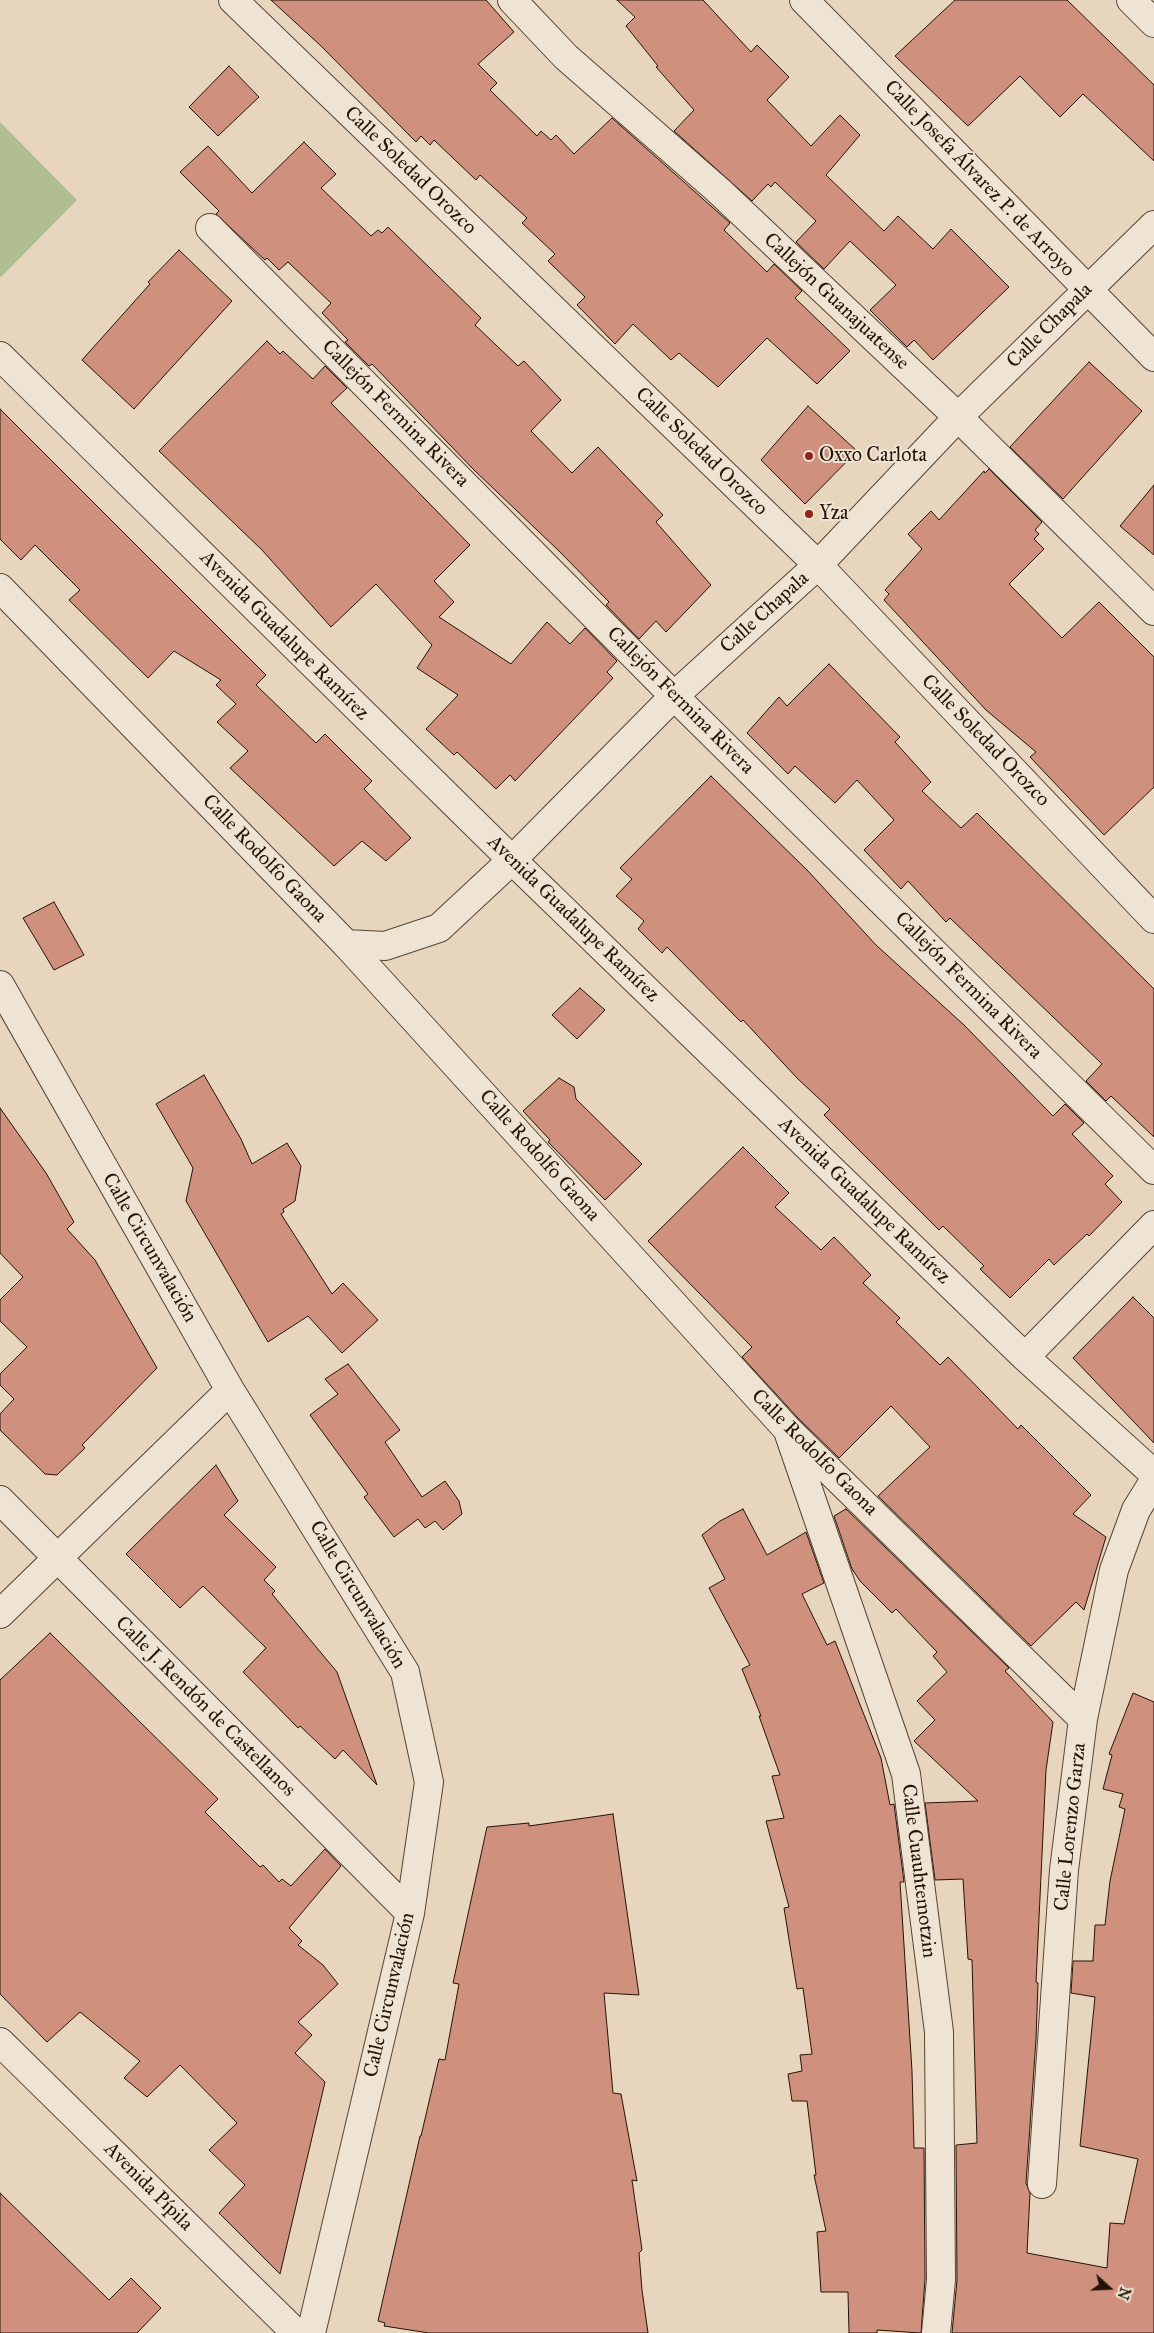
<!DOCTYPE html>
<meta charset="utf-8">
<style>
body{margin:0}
#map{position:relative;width:1154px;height:2333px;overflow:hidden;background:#e7d6bd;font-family:"IM FELL Great Primer",serif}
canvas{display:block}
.north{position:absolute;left:1084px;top:2263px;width:50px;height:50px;-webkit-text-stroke:4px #efe4d4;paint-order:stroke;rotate:110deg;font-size:14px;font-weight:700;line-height:20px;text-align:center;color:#251308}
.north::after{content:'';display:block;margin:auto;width:18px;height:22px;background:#251308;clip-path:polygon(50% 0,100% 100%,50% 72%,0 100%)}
</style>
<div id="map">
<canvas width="1154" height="2333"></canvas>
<div class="north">N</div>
</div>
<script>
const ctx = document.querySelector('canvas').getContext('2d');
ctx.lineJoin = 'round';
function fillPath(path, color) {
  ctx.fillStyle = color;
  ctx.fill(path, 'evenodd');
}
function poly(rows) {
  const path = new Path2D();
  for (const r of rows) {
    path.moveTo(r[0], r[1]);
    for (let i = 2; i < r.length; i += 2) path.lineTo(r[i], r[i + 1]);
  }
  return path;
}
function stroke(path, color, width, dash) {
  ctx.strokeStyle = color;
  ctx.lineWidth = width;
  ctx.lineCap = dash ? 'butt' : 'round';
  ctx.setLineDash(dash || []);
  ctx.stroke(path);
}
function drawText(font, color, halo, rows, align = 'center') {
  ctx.font = font + ' "IM FELL Great Primer",serif';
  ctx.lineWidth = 4;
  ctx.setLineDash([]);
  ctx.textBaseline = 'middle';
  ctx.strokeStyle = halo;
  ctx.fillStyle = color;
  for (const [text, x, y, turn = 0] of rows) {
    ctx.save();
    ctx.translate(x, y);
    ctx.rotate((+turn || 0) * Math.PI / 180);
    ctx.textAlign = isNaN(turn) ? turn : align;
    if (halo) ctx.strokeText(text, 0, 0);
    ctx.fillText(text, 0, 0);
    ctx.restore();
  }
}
const green = poly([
 [0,122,77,200,1,277,0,276]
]);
const building = poly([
 [271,0,486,0,514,32,478,64,497,83,490,90,537,136,541,131,551,140,556,135,574,154,612,118,730,223,724,230,767,272,774,264,802,291,795,298,850,351,817,384,767,338,718,387,679,353,671,360,633,324,615,344,577,305,585,297,548,261,555,254,522,223,527,218,480,175,476,180,434,140,430,145,421,136,416,142,321,46,271,0],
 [617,0,703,0,751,52,757,45,789,77,767,100,811,146,840,115,860,135,826,175,884,231,898,216,933,249,951,229,1009,287,933,360,914,340,907,347,870,310,896,285,850,241,824,269,796,242,816,221,775,182,771,187,768,184,752,201,674,131,694,110,656,67,658,66,626,26,635,17,617,0],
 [955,0,1067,0,1154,85,1154,161,1083,94,1060,117,1020,76,968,126,895,56,955,0],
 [229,66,259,97,218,136,189,107,229,66],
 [304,142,336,174,321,188,371,236,378,230,382,233,388,227,481,318,475,325,518,366,524,361,561,400,531,431,572,473,598,447,663,515,656,522,711,585,666,632,656,621,639,639,606,605,609,602,559,551,474,470,372,364,369,366,345,342,348,340,322,313,331,303,288,262,279,270,267,258,265,260,216,214,219,211,180,172,208,146,252,193,304,142],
 [179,250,232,301,134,409,82,360,150,284,148,282,179,250],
 [267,341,280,354,283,351,313,379,325,366,347,388,331,403,470,545,434,581,454,602,439,617,511,664,547,622,570,644,585,628,617,661,607,672,613,678,515,781,510,775,496,789,457,752,454,755,426,729,458,695,417,668,432,645,376,584,331,627,262,550,159,451,267,341],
 [1089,362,1142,411,1063,499,1010,447,1089,362],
 [808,406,857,451,805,504,761,460,808,406],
 [0,409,266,675,256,685,316,743,325,734,372,781,364,789,411,838,386,861,362,841,334,866,230,768,248,751,217,722,236,704,216,685,221,680,174,651,148,678,69,600,80,590,35,545,21,560,0,539,0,409],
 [989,469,1042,522,1035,530,1039,534,1034,539,1044,549,1009,584,1062,638,1099,602,1154,657,1154,787,1104,835,1030,757,1036,752,986,710,884,600,889,594,885,590,922,549,908,534,931,511,939,520,984,471,985,473,989,469],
 [1154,485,1154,555,1120,526,1154,485],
 [829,664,900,737,895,742,931,782,922,791,961,828,977,813,1154,989,1154,1137,1111,1096,1106,1101,1086,1081,1102,1064,950,918,946,922,908,881,901,889,864,850,894,820,857,780,835,803,795,766,788,774,747,733,779,697,787,706,829,664],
 [711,776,808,871,876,945,964,1025,1051,1114,1053,1116,1065,1104,1084,1123,1072,1134,1113,1176,1105,1184,1122,1202,1089,1236,1087,1234,1054,1265,1049,1259,1010,1298,980,1269,984,1266,943,1226,939,1230,824,1115,830,1109,797,1078,743,1020,741,1022,667,947,662,953,638,929,644,921,616,896,632,879,620,868,711,776],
 [54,902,84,955,54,970,23,918,54,902],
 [580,988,605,1010,577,1039,552,1015,580,988],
 [204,1075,241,1139,252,1164,287,1143,301,1166,295,1201,283,1209,284,1212,281,1214,332,1294,343,1283,378,1320,342,1353,308,1316,268,1342,186,1201,193,1168,156,1104,204,1075],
 [559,1078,574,1087,576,1099,642,1164,605,1200,548,1142,550,1140,523,1111,559,1078],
 [0,1108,46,1173,74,1222,67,1229,95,1260,157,1368,82,1445,85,1448,57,1475,45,1474,0,1430,0,1414,14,1399,0,1385,0,1374,27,1347,0,1321,0,1300,23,1277,0,1253,0,1108],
 [743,1147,789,1193,775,1207,821,1250,834,1237,871,1275,863,1283,900,1318,896,1322,940,1365,948,1357,1018,1429,1021,1425,1091,1495,1073,1514,1106,1537,1084,1610,1076,1602,1031,1646,878,1496,930,1447,891,1406,839,1458,798,1418,742,1357,752,1347,648,1241,743,1147],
 [1133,1297,1154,1318,1154,1443,1073,1358,1133,1297],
 [348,1364,400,1430,385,1442,422,1497,445,1481,459,1501,462,1514,443,1530,435,1521,425,1528,418,1519,394,1537,364,1497,368,1494,310,1415,338,1394,325,1379,348,1364],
 [216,1465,238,1501,224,1515,276,1567,264,1580,275,1591,272,1594,337,1672,377,1785,343,1750,335,1759,300,1726,298,1728,243,1672,266,1648,203,1586,180,1608,126,1554,216,1465],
 [743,1509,767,1555,806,1532,824,1583,802,1594,827,1645,835,1641,881,1758,890,1805,894,1804,904,1882,900,1882,912,2071,914,2148,924,2148,925,2279,921,2333,877,2330,877,2333,849,2333,848,2292,821,2292,817,2232,826,2231,814,2175,816,2175,807,2101,792,2101,788,2074,802,2071,800,2055,812,2054,803,1988,797,1989,784,1908,789,1907,766,1821,784,1818,772,1776,780,1775,759,1716,761,1716,742,1669,750,1665,709,1588,725,1579,702,1535,720,1521,743,1509],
 [846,1509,1009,1668,1005,1671,1053,1722,1046,1770,1036,1982,1038,1983,1036,2039,1026,2183,1030,2193,1027,2253,1107,2268,1110,2223,1124,2224,1138,2159,1080,2146,1095,1997,1071,1993,1073,1961,1093,1961,1095,1925,1105,1925,1110,1881,1125,1809,1119,1807,1123,1794,1103,1789,1112,1755,1109,1754,1133,1693,1154,1702,1154,2333,952,2333,957,2280,956,2145,977,2143,972,1960,968,1959,963,1879,935,1880,925,1803,978,1801,914,1741,935,1720,917,1701,947,1672,933,1656,937,1652,896,1609,892,1613,860,1581,852,1569,834,1516,846,1509],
 [50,1633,218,1799,205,1812,260,1867,263,1865,279,1882,282,1879,291,1886,325,1849,341,1866,289,1928,302,1941,298,1945,323,1965,338,1984,298,2022,312,2035,295,2053,325,2082,280,2274,219,2213,245,2185,209,2150,237,2123,180,2065,147,2097,124,2078,140,2061,80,2012,47,2042,0,1994,0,1680,50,1633],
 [613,1814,639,1995,604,1993,613,2093,621,2094,637,2181,632,2180,642,2250,639,2253,642,2290,648,2333,429,2333,384,2326,385,2323,378,2321,420,2136,421,2136,439,2059,445,2060,459,1984,453,1983,487,1827,529,1823,529,1826,613,1814],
 [0,2193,109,2300,131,2278,161,2308,137,2333,0,2333,0,2193]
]);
const minor = poly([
 [233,0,818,565,1154,919],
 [512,0,566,57,719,191,958,417,1154,611],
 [804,0,1154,357],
 [1131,0,1154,23],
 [210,228,674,696,1154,1170],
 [0,356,512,860,1025,1357,1154,1474],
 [346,944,787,1429,1083,1719],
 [0,985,230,1390,405,1672,429,1782,410,1913,311,2333],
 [1025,1357,1154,1225],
 [789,1434,906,1774,939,2032,941,2280,936,2333],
 [0,1500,410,1913],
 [0,1614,230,1390],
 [0,2042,296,2333],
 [1042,2184,1064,1870,1083,1719,1114,1570,1136,1510,1154,1481]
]);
const tertiary = poly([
 [0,588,346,944,385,946,439,928,512,860,674,696,818,565,958,417,1154,225]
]);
const markers = [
 [809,456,5,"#8f2418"],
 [809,514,5,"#8f2418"]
];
const streetNames = [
 ["Calle Soledad Orozco",410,171,44],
 ["Calle Josefa Álvarez P. de Arroyo",979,179,46],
 ["Callejón Guanajuatense",836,302,43],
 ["Calle Chapala",1050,326,-45],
 ["Callejón Fermina Rivera",395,414,45],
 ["Calle Soledad Orozco",701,452,44],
 ["Calle Chapala",765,613,-42],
 ["Avenida Guadalupe Ramírez",284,636,45],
 ["Callejón Fermina Rivera",680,701,45],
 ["Calle Soledad Orozco",985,741,46],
 ["Calle Rodolfo Gaona",264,859,46],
 ["Avenida Guadalupe Ramírez",573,919,44],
 ["Callejón Fermina Rivera",968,986,45],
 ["Calle Rodolfo Gaona",539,1156,48],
 ["Avenida Guadalupe Ramírez",864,1201,44],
 ["Calle Circunvalación",149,1248,60],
 ["Calle Rodolfo Gaona",814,1453,45],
 ["Calle Circunvalación",357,1595,59],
 ["Calle J. Rendón de Castellanos",205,1707,45],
 ["Calle Lorenzo Garza",1071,1827,-84],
 ["Calle Cuauhtemotzin",918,1871,83],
 ["Calle Circunvalación",390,1995,-77],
 ["Avenida Pípila",148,2187,45]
];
const poiNames = [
 ["Oxxo Carlota",819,456],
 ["Yza",819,514]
];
fillPath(green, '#b1be94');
fillPath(building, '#cf907d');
stroke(building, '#251308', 1);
stroke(minor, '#564435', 30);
stroke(tertiary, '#564435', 30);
stroke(minor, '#efe4d4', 28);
stroke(tertiary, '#efe4d4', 28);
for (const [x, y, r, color] of markers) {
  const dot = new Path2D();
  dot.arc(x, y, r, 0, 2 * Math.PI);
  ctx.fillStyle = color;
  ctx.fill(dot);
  stroke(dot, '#efe4d4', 2);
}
drawText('20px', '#251308', '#efe4d4', streetNames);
drawText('20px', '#251308', '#efe4d4', poiNames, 'left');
</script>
